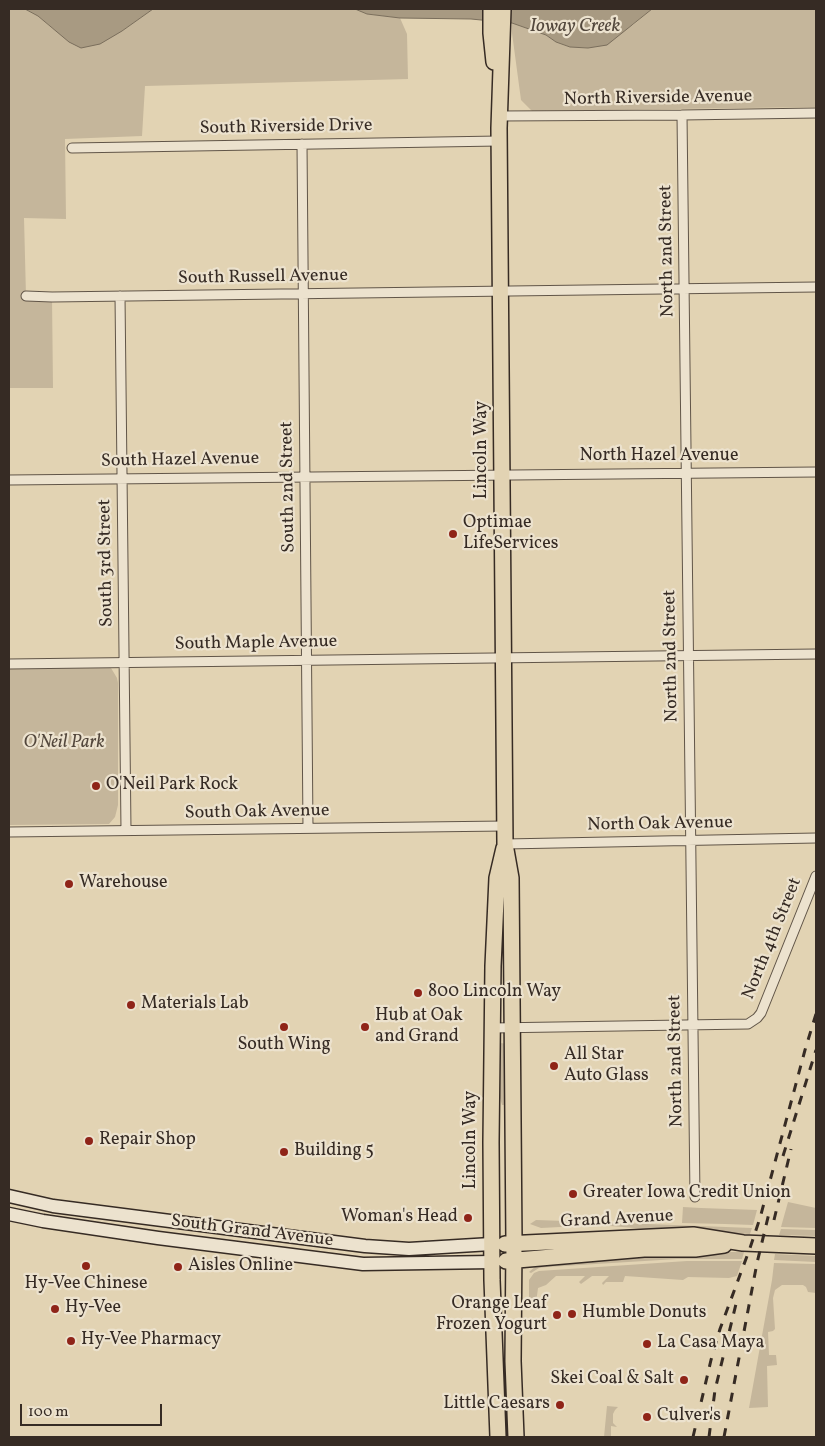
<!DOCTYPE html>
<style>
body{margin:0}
#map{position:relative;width:825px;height:1446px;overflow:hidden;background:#e2d3b3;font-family:Vollkorn,serif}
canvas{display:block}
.frame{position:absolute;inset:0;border:10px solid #362b24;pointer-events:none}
.scale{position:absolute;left:20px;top:1404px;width:142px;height:22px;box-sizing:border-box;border:2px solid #362b24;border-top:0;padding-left:6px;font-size:15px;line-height:18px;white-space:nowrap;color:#362b24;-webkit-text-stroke:4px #ece2ce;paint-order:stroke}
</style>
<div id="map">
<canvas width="825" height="1446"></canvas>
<div class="frame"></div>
<div class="scale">100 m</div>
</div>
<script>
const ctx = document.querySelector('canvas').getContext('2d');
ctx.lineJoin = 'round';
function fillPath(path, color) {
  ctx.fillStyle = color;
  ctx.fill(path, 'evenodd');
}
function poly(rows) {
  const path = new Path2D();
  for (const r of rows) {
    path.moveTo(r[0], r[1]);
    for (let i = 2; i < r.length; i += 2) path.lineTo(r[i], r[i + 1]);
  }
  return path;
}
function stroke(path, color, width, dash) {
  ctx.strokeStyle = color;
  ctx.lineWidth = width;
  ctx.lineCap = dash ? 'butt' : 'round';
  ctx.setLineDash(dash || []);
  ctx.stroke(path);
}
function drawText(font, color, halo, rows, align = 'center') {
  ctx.font = font + ' Vollkorn,serif';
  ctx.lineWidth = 4.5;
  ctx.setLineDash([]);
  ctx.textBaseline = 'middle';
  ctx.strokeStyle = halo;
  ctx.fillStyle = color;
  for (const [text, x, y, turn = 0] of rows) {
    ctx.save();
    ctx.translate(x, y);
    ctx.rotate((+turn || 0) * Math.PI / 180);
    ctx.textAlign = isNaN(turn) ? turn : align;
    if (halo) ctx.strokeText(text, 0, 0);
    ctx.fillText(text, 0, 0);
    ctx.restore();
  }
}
const green = poly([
 [9,9,25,9,38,16,53,29,122,31,153,9,355,9,367,14,400,18,407,34,408,79,145,86,142,136,65,139,66,219,24,218,26,296,52,297,53,388,9,388],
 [652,9,816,9,816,107,532,111,521,100,512,33,512,23,546,35,556,42,570,47,588,48,633,25],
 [106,666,111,668,117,678,118,683,118,805,115,817,109,824,9,825,9,668],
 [501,1043,506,1044,508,1105,502,1105,498,1091,499,1044],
 [788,1202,816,1208,816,1228,781,1227],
 [683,1207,701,1208,757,1210,753,1225,725,1224,682,1223],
 [536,1220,595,1222,752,1228,750,1234,646,1229,599,1225,541,1228,530,1224],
 [781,1229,816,1230,816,1236,779,1235],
 [705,1252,744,1252,742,1259,677,1259,547,1267,539,1268,531,1273,529,1272,536,1266,542,1265],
 [775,1254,816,1256,816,1262,774,1260],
 [687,1261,742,1261,737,1276,729,1278,688,1277,683,1280,625,1276,623,1282,606,1282,603,1285,602,1283,609,1276,592,1276,581,1284,579,1282,585,1276,556,1276,546,1285,538,1288,536,1303,529,1304,529,1280,534,1273,539,1271],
 [774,1263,816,1264,816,1293,808,1292,806,1287,803,1285,782,1285,775,1290,773,1298,775,1329,773,1331,768,1332,769,1355,776,1355,777,1365,767,1366,768,1407,749,1408,772,1280],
 [607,1406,618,1407,615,1410,613,1414,613,1423,617,1427,611,1426,611,1437,604,1437]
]);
const water = poly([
 [25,9,153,9,122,31,100,44,81,48,69,42,38,16,25,9],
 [355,9,652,9,607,45,588,48,570,47,556,42,546,35,512,23,471,19,400,18,367,14,355,9]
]);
const street = poly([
 [682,115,695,1197],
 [499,116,682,115,816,113],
 [302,144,308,828],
 [72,148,499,141],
 [26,296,52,297,816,287],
 [120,296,126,830],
 [9,480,816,472],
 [9,664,816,654],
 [9,832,505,826],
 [505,844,816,838],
 [492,1028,748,1024,757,1018,761,1013,816,876]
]);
const secondary = poly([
 [9,1196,53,1206,365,1246,409,1249,491,1244],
 [9,1214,43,1221,158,1238,363,1264,492,1262]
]);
const primary = poly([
 [491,9,491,33,494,62],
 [503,9,499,128,505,844,511,878,514,1243,513,1361,516,1437],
 [505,1244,693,1235,743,1243,816,1246],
 [506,1261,644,1249,695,1249,724,1245],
 [498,1437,492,1280,491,1142,493,966,497,878,504,848]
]);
const rail = poly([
 [783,1156,816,1050],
 [774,1220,791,1149],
 [693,1437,711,1360,720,1329,750,1248,760,1218,805,1050,816,1014],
 [709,1437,715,1390,736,1304],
 [724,1437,757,1263,770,1209]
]);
const markers = [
 [453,534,5,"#8f2418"],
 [96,786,5,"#8f2418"],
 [69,884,5,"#8f2418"],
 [418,993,5,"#8f2418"],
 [131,1005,5,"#8f2418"],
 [284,1027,5,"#8f2418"],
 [365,1027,5,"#8f2418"],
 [554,1066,5,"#8f2418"],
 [89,1141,5,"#8f2418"],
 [284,1152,5,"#8f2418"],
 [573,1194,5,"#8f2418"],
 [468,1218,5,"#8f2418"],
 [86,1266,5,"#8f2418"],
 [178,1267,5,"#8f2418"],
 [55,1309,5,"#8f2418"],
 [572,1314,5,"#8f2418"],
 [557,1315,5,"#8f2418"],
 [71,1341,5,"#8f2418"],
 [647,1344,5,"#8f2418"],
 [684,1380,5,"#8f2418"],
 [560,1405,5,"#8f2418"],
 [647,1417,5,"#8f2418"]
];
const streetNames = [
 ["North Riverside Avenue",658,99,-1],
 ["South Riverside Drive",286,128,-1],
 ["North 2nd Street",668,251,-91],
 ["South Russell Avenue",263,278,-1],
 ["Lincoln Way",483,450,-90],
 ["North Hazel Avenue",659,457],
 ["South Hazel Avenue",180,461,-1],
 ["South 2nd Street",289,487,-91],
 ["South 3rd Street",107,563,-91],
 ["South Maple Avenue",256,644,-1],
 ["North 2nd Street",672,656,-91],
 ["South Oak Avenue",257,813,-1],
 ["North Oak Avenue",660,825,-1],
 ["North 4th Street",773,939,-68],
 ["North 2nd Street",677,1061,-91],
 ["Lincoln Way",472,1140,-90],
 ["Grand Avenue",617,1220,-3],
 ["South Grand Avenue",252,1232,7]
];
const poiNames = [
 ["Optimae",463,524],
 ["LifeServices",463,545],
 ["O'Neil Park Rock",106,786],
 ["Warehouse",79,884],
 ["800 Lincoln Way",428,993],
 ["Materials Lab",141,1005],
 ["Hub at Oak",375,1017],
 ["and Grand",375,1038],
 ["South Wing",284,1046,"center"],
 ["All Star",564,1056],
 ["Auto Glass",564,1077],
 ["Repair Shop",99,1141],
 ["Building 5",294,1152],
 ["Greater Iowa Credit Union",583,1194],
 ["Woman's Head",458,1218,"right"],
 ["Aisles Online",188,1267],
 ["Hy-Vee Chinese",86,1285,"center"],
 ["Orange Leaf",547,1305,"right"],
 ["Frozen Yogurt",547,1326,"right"],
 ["Hy-Vee",65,1309],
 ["Humble Donuts",582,1314],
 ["Hy-Vee Pharmacy",81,1341],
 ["La Casa Maya",657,1344],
 ["Skei Coal & Salt",674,1380,"right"],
 ["Little Caesars",550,1405,"right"],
 ["Culver's",657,1417]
];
const parkNames = [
 ["O'Neil Park",64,744]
];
const waterNames = [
 ["Ioway Creek",575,28]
];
fillPath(green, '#c5b69b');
fillPath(water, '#a89a82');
stroke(water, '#7a6e5c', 1);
stroke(street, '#615548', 11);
stroke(secondary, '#362b24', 15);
stroke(primary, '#362b24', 18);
stroke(street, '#ece2ce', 9);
stroke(secondary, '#ece2ce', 12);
stroke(primary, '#e2d3b3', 15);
stroke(rail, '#362b24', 3, [9, 9]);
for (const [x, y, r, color] of markers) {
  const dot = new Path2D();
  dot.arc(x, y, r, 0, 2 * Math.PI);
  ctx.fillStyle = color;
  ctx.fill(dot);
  stroke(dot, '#ece2ce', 2);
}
drawText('18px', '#362b24', '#ece2ce', streetNames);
drawText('18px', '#362b24', '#ece2ce', poiNames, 'left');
drawText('italic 18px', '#53473c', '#ece2ce', parkNames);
drawText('italic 19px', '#52473c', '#ece2ce', waterNames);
</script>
